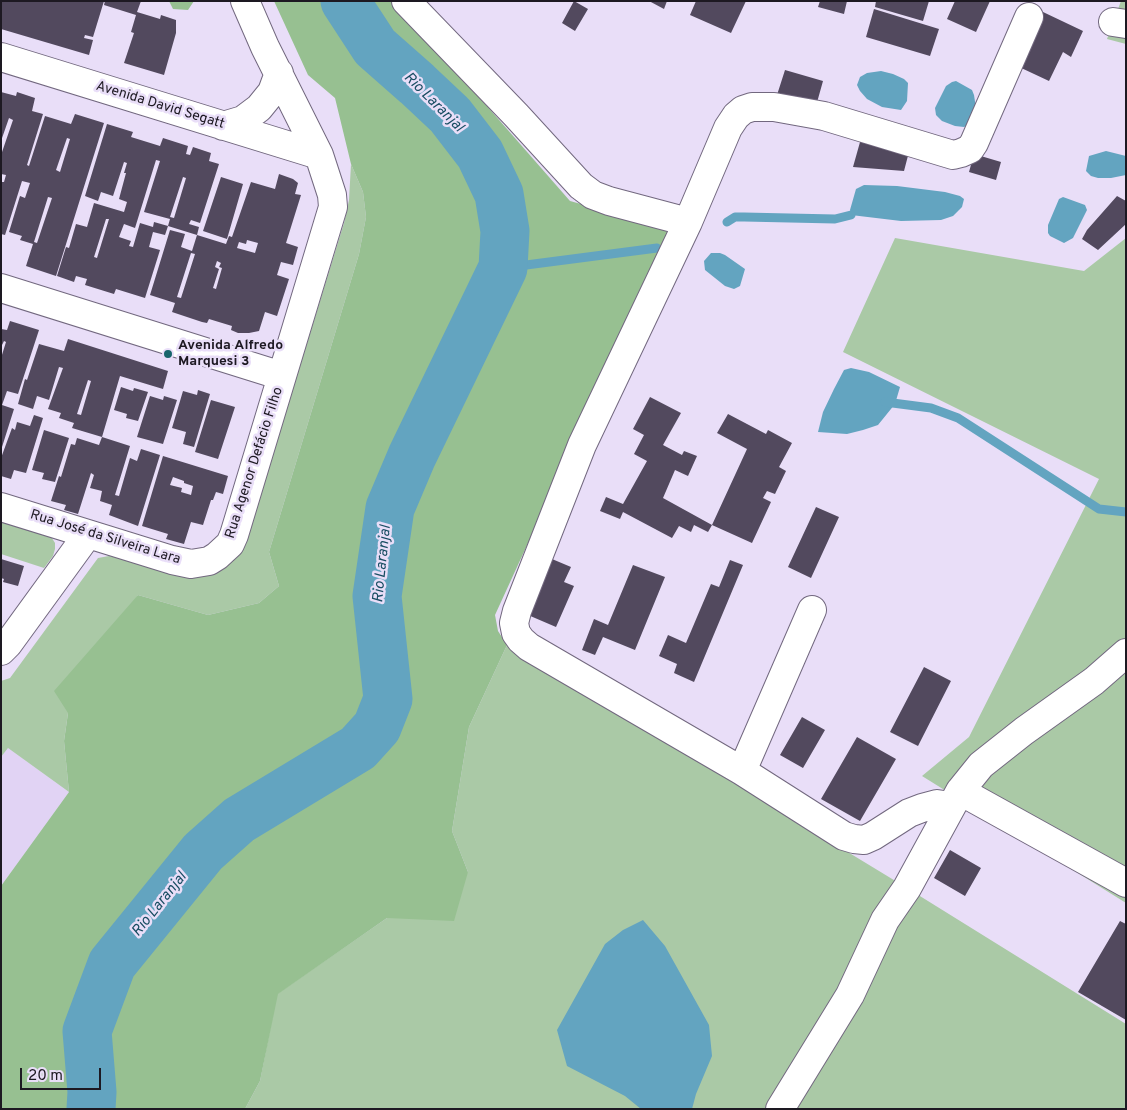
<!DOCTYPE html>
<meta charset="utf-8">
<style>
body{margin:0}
#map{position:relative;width:1127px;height:1110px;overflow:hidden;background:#e9def8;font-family:Overpass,sans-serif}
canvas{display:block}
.frame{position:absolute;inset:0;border:2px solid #1d1922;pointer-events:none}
.scale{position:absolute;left:20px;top:1068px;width:81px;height:22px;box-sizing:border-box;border:2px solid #1d1922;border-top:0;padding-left:6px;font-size:15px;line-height:18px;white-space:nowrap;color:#1d1922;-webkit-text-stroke:4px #e9def8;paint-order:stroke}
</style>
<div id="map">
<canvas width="1127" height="1110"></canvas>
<div class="frame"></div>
<div class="scale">20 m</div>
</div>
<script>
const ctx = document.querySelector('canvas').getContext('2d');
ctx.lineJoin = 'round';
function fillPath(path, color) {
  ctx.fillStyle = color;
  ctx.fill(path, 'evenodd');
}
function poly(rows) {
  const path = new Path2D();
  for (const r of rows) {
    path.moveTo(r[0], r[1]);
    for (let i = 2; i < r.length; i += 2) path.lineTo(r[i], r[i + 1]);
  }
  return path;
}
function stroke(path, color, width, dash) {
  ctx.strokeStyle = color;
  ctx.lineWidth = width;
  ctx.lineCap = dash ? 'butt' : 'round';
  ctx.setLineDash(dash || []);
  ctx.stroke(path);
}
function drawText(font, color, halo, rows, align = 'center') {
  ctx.font = font + ' Overpass,sans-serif';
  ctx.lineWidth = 5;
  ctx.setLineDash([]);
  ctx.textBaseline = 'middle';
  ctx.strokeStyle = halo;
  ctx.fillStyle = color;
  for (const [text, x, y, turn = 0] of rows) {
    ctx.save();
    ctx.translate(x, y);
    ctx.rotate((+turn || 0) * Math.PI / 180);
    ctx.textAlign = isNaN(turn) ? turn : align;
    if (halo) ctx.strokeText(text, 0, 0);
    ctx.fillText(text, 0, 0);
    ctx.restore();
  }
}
const built = poly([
 [8,748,69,792,1,886,1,757]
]);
const green = poly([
 [1121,1,1126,1,1126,44,1107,39],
 [351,164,363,192,366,217,359,254,269,552,279,586,259,603,208,615,138,595,68,713,64,741,69,792,8,748,1,757,1,681,10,678,98,558,109,556,119,557,170,572,246,541,344,223,349,200],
 [895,238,1084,271,1126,238,1126,903,922,776,969,737,1099,479,843,352],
 [1,519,50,535,55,543,55,549,53,556,44,568,1,554],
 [507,645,907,888,1126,1024,1126,1109,245,1109,260,1081,277,994,387,918,468,872,452,831,469,727]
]);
const forest = poly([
 [169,1,194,1,188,10,173,9],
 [274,1,391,1,486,105,570,201,672,229,495,615,498,631,507,645,469,727,452,831,468,872,454,921,387,918,278,994,260,1081,245,1109,1,1109,1,886,69,792,64,741,68,713,54,691,138,595,208,615,259,603,279,586,269,552,359,254,366,217,363,192,351,164,335,98,308,75]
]);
const water = poly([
 [881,71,893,74,904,79,908,83,907,101,901,110,882,107,867,99,860,91,857,85,860,77,867,73],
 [956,81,972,90,974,95,976,108,972,123,964,127,955,126,942,121,936,115,935,108,946,86,952,82],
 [1106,151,1126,156,1126,175,1111,178,1098,178,1091,176,1086,171,1089,156],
 [864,185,897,186,945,192,960,196,964,199,962,207,953,216,941,220,901,221,851,215,850,210,856,189],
 [1063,197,1085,205,1087,210,1073,238,1064,243,1050,236,1048,233,1048,225,1059,199],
 [711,253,720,253,725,255,745,269,740,286,734,289,725,286,705,270,704,261],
 [851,368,869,372,900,387,895,404,878,425,863,430,847,434,818,432,823,412,834,389,844,370],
 [643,920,665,946,709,1025,712,1056,696,1094,692,1109,641,1109,625,1096,567,1066,557,1030,605,944,623,930]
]);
const stream = poly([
 [727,222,735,217,744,217,835,219,851,215],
 [503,268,657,248],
 [885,402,931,408,958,418,1099,509,1126,512]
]);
const river = poly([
 [91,1109,92,1092,87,1031,112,964,203,852,239,820,358,748,377,727,388,699,377,596,390,508,412,456,503,268,505,231,499,194,480,154,450,115,417,84,375,47,345,1]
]);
const building = poly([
 [1,1,104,1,93,37,85,35,84,38,93,40,89,55,1,29],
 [105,1,141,1,137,12,160,19,161,15,176,20,176,33,164,75,124,63,134,33,131,32,136,15,104,5],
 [574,1,588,9,575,31,562,23],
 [649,1,667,1,664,9],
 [696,1,746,1,731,33,690,15],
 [820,1,847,1,844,14,818,7],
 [876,1,929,1,923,21,875,7],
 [955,1,990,1,976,32,947,19],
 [874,9,939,29,930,56,866,37],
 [1043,12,1083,31,1071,57,1063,52,1049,81,1017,66],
 [785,70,823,81,816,106,777,95],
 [1,92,16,96,17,92,35,98,32,111,43,114,27,165,29,166,45,116,71,124,75,114,104,123,56,276,26,266,33,244,20,240,22,236,9,232,20,196,25,198,30,183,22,181,5,235,1,234,1,182,4,182,6,175,1,174,1,155,13,120,9,118,1,141],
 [67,138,70,139,60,172,56,170],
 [48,197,52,198,37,243,34,242],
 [107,124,133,132,131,137,160,146,163,138,188,146,186,154,190,155,193,147,211,153,209,161,219,164,200,223,191,220,189,224,199,227,197,235,168,226,170,219,144,212,160,161,156,160,135,228,124,224,119,237,131,241,129,246,133,247,140,223,153,227,154,222,168,226,165,235,153,232,149,247,160,250,145,298,116,289,114,294,85,285,87,279,76,276,74,282,57,276,66,247,69,248,76,224,87,227,94,203,124,212,127,202,119,199,126,173,124,173,127,163,124,162,113,196,101,192,98,201,85,196],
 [183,177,186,178,174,218,170,217],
 [106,219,109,219,97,258,94,257],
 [862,135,910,148,904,171,853,167],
 [974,154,1001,162,996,180,969,172],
 [279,174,293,179,298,183,295,194,301,195,286,243,298,247,293,265,281,262,277,275,289,279,277,316,265,312,259,331,249,333,238,333,231,330,232,326,209,319,207,323,202,322,172,312,175,303,150,295,170,230,185,234,181,247,192,251,197,235,226,244,229,236,232,237,251,182,275,189],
 [247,240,258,243,255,253,237,248,239,242,246,244],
 [191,253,195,254,181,298,177,297],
 [217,261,221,263,219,267,222,268,216,289,213,288,219,269,215,267],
 [221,177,243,184,227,239,203,231],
 [1117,196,1126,201,1126,224,1098,250,1082,239,1087,230],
 [10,321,39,330,18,394,7,391,2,405,14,409,2,447,1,358,6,342,4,341,1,347,1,329,7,330],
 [68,339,168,371,163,389,120,376,102,437,72,428,74,423,59,418,61,413,48,409,63,368,59,367,49,400,37,396,33,409,18,404,25,379,27,380,39,344,64,351],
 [88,380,91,381,81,415,77,414],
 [121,387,133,391,134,388,148,392,138,421,126,418,127,414,114,410],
 [198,390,210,394,194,447,183,444,186,432,172,428,183,391,197,395],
 [150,396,163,400,164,396,177,400,163,444,137,437],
 [650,397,681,413,663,445,682,455,684,451,697,456,688,476,675,470,663,498,712,525,747,449,717,433,728,414,766,434,768,430,792,443,779,467,786,471,775,494,767,491,763,498,771,502,752,543,712,525,708,532,694,525,691,532,679,526,672,538,623,512,620,519,600,511,606,497,623,504,647,461,634,454,644,435,633,429],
 [211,400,235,407,218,459,195,452],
 [34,415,43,418,26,473,14,470,11,479,1,476,1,458,12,428,15,430,17,422,30,426],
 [44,430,69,438,55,482,42,479,44,473,32,470],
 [102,437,130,446,115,495,119,496,130,458,137,461,141,449,160,455,138,526,109,515,112,505,100,501,102,491,90,488,94,475,91,473,78,514,64,510,66,505,51,501,59,476,61,477,71,444,75,445,77,438,99,445],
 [163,456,228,476,223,494,216,492,213,500,211,500,203,525,191,522,184,544,166,539,168,534,142,526],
 [173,477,184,481,184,483,193,486,191,495,181,492,182,488,170,485],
 [816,507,839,517,811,578,788,567],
 [1,559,24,566,18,586,3,582,4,579,1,578],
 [552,559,571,567,564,582,574,586,556,627,528,615],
 [730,560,743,565,694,682,674,673,677,664,659,656,668,635,686,643,711,584,719,587],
 [633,565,665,577,635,650,603,637,595,655,582,650,594,619,608,625],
 [924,667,951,681,918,746,890,732],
 [802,717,825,730,803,768,780,755],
 [857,737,896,759,860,821,821,799],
 [950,850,981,868,965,896,934,878],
 [1120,921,1126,924,1126,1020,1078,992]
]);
const minor = poly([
 [406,1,516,115,581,186,593,195,609,201,688,222],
 [1113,22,1126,24],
 [1,57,319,155],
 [223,126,243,120,259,108,272,92,279,73],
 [1,288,282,376],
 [1,507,172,560,191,564,209,561,217,556,230,544,234,535,333,207,332,195,319,155,265,47,245,1],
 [1,651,8,644,88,534],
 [742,771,812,610],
 [960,791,1126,883],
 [951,806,937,804,922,808,909,813,873,836,864,840,854,839,844,836,742,771,529,647,521,640,516,633,514,623,517,611,582,445,688,222,728,128,736,116,743,110,752,107,774,107,824,116,943,152,953,155,961,153,970,149,974,143,1029,17],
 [780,1109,850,995,885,920,907,888,960,791,981,765,1024,731,1094,681,1126,653]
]);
const markers = [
 [168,354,5,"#18666b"]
];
const streetNames = [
 ["Avenida David Segatt",160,106,17],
 ["Rua Agenor Defácio Filho",255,463,-72],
 ["Rua José da Silveira Lara",105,538,17]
];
const poiNames = [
 ["Avenida Alfredo",178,346],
 ["Marquesi 3",178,362]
];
const waterNames = [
 ["Rio Laranjal",433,103,45],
 ["Rio Laranjal",383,564,-84],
 ["Rio Laranjal",160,905,-51]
];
fillPath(built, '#e1d3f4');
fillPath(green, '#aac9a6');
fillPath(forest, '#97c091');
fillPath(water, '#63a4c0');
stroke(stream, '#63a4c0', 9);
stroke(river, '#63a4c0', 49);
fillPath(building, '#52495e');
stroke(minor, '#72687f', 30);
stroke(minor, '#fff', 28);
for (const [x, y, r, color] of markers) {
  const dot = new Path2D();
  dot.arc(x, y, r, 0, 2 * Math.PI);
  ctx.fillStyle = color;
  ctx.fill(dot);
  stroke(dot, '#e9def8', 2);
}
drawText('14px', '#1d1922', '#e9def8', streetNames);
drawText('bold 14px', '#1d1922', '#e9def8', poiNames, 'left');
drawText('italic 15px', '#184d62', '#e9def8', waterNames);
</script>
